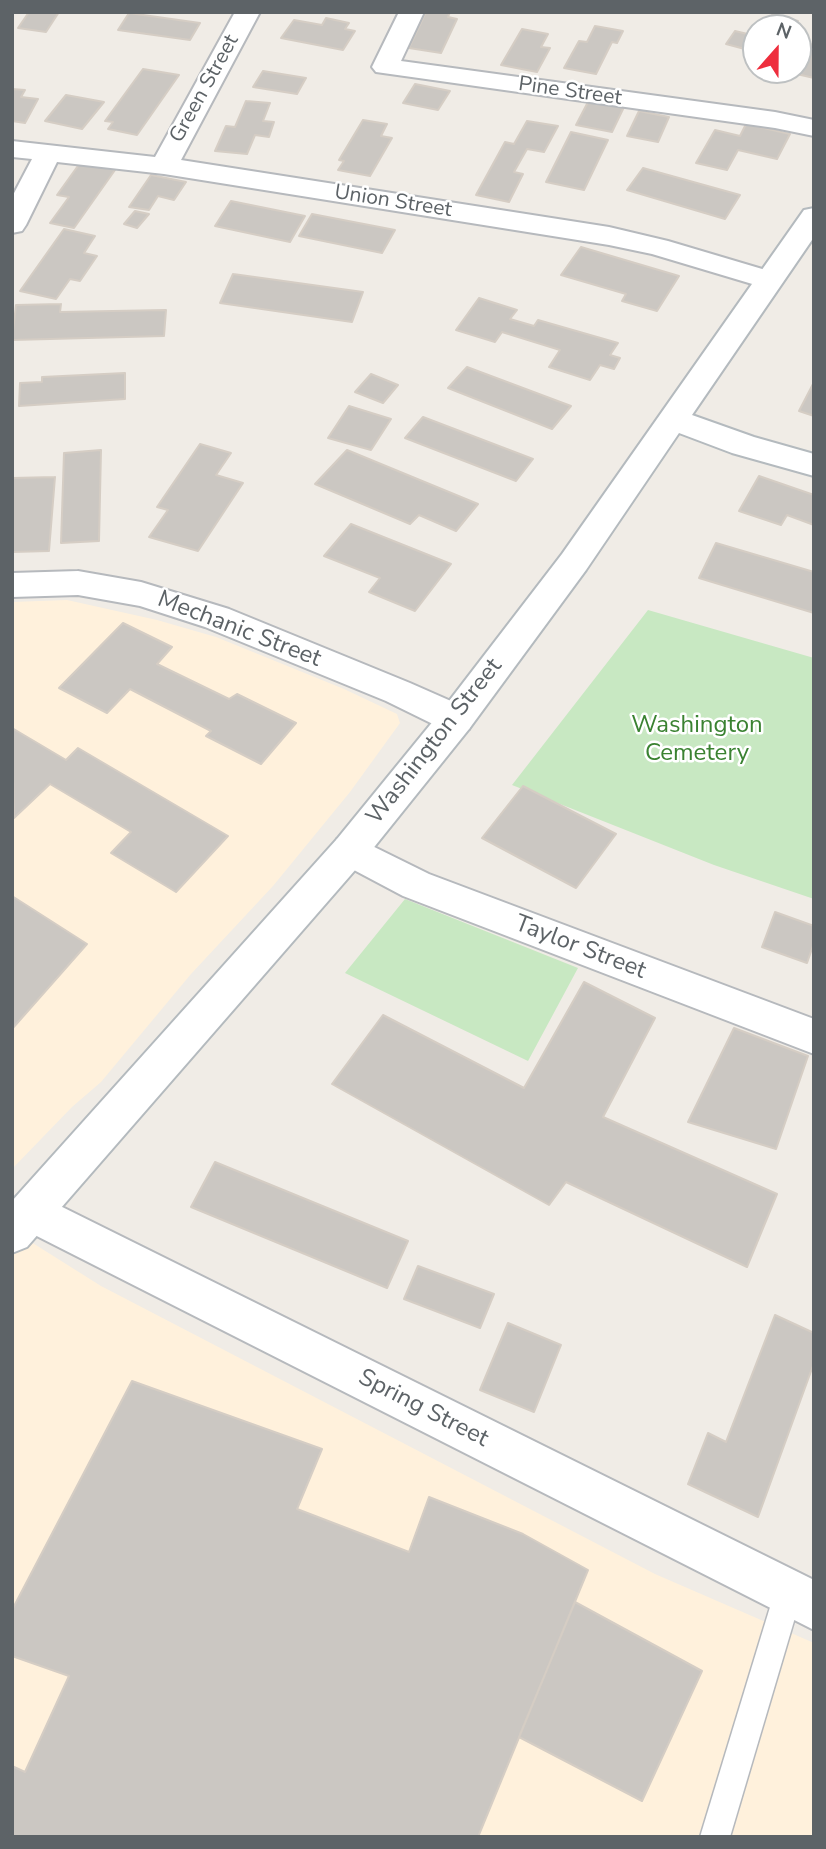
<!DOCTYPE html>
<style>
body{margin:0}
#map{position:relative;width:826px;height:1849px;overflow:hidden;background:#f0ece6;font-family:"Nunito Sans",sans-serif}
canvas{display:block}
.frame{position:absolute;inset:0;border:14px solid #5d6367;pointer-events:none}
.north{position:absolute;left:742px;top:14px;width:70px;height:70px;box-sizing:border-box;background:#fff;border:2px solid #bec1c2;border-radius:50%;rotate:21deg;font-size:19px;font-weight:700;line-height:28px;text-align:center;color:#5d6367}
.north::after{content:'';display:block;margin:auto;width:24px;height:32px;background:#ee2e3d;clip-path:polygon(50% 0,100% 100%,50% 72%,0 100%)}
</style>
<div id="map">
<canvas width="826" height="1849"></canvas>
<div class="frame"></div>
<div class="north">N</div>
</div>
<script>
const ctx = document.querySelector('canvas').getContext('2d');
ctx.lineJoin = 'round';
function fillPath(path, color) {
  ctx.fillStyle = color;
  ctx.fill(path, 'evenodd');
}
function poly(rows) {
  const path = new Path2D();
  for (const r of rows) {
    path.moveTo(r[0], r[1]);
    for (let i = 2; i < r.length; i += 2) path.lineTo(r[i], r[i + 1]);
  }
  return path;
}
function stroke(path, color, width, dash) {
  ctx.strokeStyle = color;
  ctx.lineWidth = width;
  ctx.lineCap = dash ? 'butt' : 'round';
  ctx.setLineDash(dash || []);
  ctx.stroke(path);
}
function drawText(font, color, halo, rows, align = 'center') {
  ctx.font = font + ' "Nunito Sans",sans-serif';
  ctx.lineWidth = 5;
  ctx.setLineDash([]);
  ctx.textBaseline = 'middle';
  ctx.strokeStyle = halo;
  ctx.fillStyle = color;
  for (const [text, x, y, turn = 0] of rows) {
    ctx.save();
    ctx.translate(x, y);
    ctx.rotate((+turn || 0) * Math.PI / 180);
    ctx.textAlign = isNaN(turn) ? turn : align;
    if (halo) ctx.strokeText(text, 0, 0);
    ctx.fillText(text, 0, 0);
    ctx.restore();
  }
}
const commercial = poly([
 [67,600,157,620,216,637,344,689,397,714,400,723,350,792,273,886,191,974,101,1082,72,1107,12,1169,12,602],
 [12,1230,101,1286,655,1574,814,1643,814,1837,12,1837]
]);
const green = poly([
 [648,610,814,658,814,899,714,865,512,785],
 [405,899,578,968,528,1061,345,973]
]);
const building = poly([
 [29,12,59,12,46,32,18,28,29,12],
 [426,12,450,12,448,17,457,19,441,53,409,48,426,12],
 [129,13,200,23,190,40,118,30,129,13],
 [773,14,798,21,792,28,761,27,773,14],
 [326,18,349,23,345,29,355,31,343,50,281,38,294,20,322,25,326,18],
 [595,26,623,31,617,43,612,42,596,74,564,68,579,41,587,42,595,26],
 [522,29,548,34,541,47,550,48,537,72,501,65,522,29],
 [735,31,756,36,756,52,726,44,735,31],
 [798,41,814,45,814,78,788,72,798,70,798,41],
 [143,69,179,75,137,135,108,129,113,122,105,121,143,69],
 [263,71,306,78,297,94,253,87,263,71],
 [415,84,450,91,438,110,403,103,415,84],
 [12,89,25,90,21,97,38,99,25,123,12,121,12,89],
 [66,95,104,102,82,129,45,121,66,95],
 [589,100,624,107,612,132,576,125,589,100],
 [246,101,270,103,263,121,274,122,269,137,255,135,247,154,215,151,226,126,235,127,246,101],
 [639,111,669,117,658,142,627,136,639,111],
 [363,120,387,124,381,136,392,138,370,176,338,170,344,161,339,160,363,120],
 [527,121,558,126,544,152,527,149,514,172,523,174,509,202,476,195,505,142,514,144,527,121],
 [746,124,790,134,777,159,738,150,727,170,696,163,715,130,740,136,746,124],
 [571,132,608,140,584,190,546,182,571,132],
 [80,163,115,170,74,228,50,223,69,197,57,195,80,163],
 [643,168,740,195,725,219,627,190,643,168],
 [151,175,186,182,174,200,158,196,149,210,129,207,151,175],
 [231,201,305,216,290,242,215,226,231,201],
 [135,211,149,214,137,228,124,224,135,211],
 [312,214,395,230,382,253,299,236,312,214],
 [64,229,95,236,84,253,97,256,80,281,70,279,56,299,20,291,64,229],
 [581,247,679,276,657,311,622,301,626,294,561,275,581,247],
 [233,274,363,292,352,322,220,303,233,274],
 [479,298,517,310,510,319,534,326,538,320,618,343,610,355,620,358,614,369,600,365,590,380,549,367,560,350,502,332,495,342,456,330,479,298],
 [61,304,60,312,166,310,164,336,12,340,16,305,61,304],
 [467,367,571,406,552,429,448,388,467,367],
 [125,373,125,399,19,406,20,383,42,382,42,377,125,373],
 [371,374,398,385,383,403,355,392,371,374],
 [814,382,814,416,799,411,814,382],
 [349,406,391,419,371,450,328,438,349,406],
 [423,417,533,459,516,481,405,438,423,417],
 [200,444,231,453,216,475,243,483,198,551,149,537,168,510,157,507,200,444],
 [101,450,99,541,61,543,64,453,101,450],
 [347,450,478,504,456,531,419,515,410,524,315,484,347,450],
 [759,476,814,495,814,525,787,515,781,525,739,511,759,476],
 [55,477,49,551,12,552,12,478,55,477],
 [351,524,451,564,415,611,369,592,380,578,324,556,351,524],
 [716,543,814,572,814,613,699,578,716,543],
 [123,623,172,647,157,664,229,699,237,694,296,723,261,764,206,736,211,731,130,689,107,713,59,688,123,623],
 [12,728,66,760,78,748,228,836,176,892,111,853,131,832,50,784,14,818,12,728],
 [523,786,616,834,576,888,482,838,523,786],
 [12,896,87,944,12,1029,12,896],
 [775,912,814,926,814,943,807,963,762,947,775,912],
 [584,982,655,1018,603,1117,777,1194,747,1267,566,1182,549,1205,332,1084,383,1015,524,1088,584,982],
 [734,1028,808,1056,776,1149,688,1122,734,1028],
 [215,1162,408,1241,387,1288,191,1207,215,1162],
 [418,1266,494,1294,480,1328,404,1299,418,1266],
 [775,1315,814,1333,814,1363,758,1517,688,1484,708,1433,726,1442,775,1315],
 [508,1323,561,1345,534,1412,480,1390,508,1323],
 [132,1381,322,1449,297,1509,409,1552,429,1497,523,1534,588,1570,478,1837,12,1837,12,1766,25,1772,69,1676,12,1656,12,1610,132,1381],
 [575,1602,702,1671,642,1801,519,1737,575,1602]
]);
const lane = poly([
 [788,1580,798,1584,802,1594,730,1837,700,1837,774,1594,778,1584,788,1580]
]);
const street = poly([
 [235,12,260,12,181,160,609,227,668,241,779,274,783,280,779,286,769,289,652,254,609,245,164,174,57,162,26,225,22,231,12,233,12,197,32,159,12,157,12,141,155,157,235,12],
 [399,12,424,12,401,61,775,112,814,120,814,136,775,128,376,72,372,67,399,12],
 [78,571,141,582,229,609,410,683,469,709,474,719,469,729,456,733,443,729,386,701,205,627,140,606,78,595,12,597,12,573,78,571],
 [350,835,429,874,814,1019,814,1054,403,896,337,861,331,850,337,839,350,835],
 [32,1192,814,1580,814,1630,17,1226,12,1208,17,1198,32,1192]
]);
const secondary = poly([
 [814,208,814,237,692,415,754,437,814,454,814,476,732,453,679,433,586,570,469,729,363,861,27,1247,12,1253,12,1201,337,839,443,709,562,554,804,210,814,208]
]);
const farStreetnames = [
 ["Green Street",205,89,-61],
 ["Pine Street",570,92,8],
 ["Union Street",393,202,9]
];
const streetNames = [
 ["Mechanic Street",239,630,21],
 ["Washington Street",435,742,-52],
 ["Taylor Street",580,948,21],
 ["Spring Street",423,1409,27]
];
const parkNames = [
 ["Washington",697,726],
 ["Cemetery",697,754]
];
fillPath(commercial, '#fff1dc');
fillPath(green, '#c8e8c2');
fillPath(building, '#cbc7c2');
stroke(building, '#d5cdc4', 2);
stroke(lane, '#b6b9bd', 3);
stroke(street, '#b6b9bd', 4);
stroke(secondary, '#b4babe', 4);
fillPath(lane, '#fff');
fillPath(street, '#fff');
fillPath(secondary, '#fff');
drawText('21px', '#5d6367', '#fff', farStreetnames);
drawText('24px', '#5d6367', '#fff', streetNames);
drawText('24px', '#3a8231', '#fff', parkNames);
</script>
